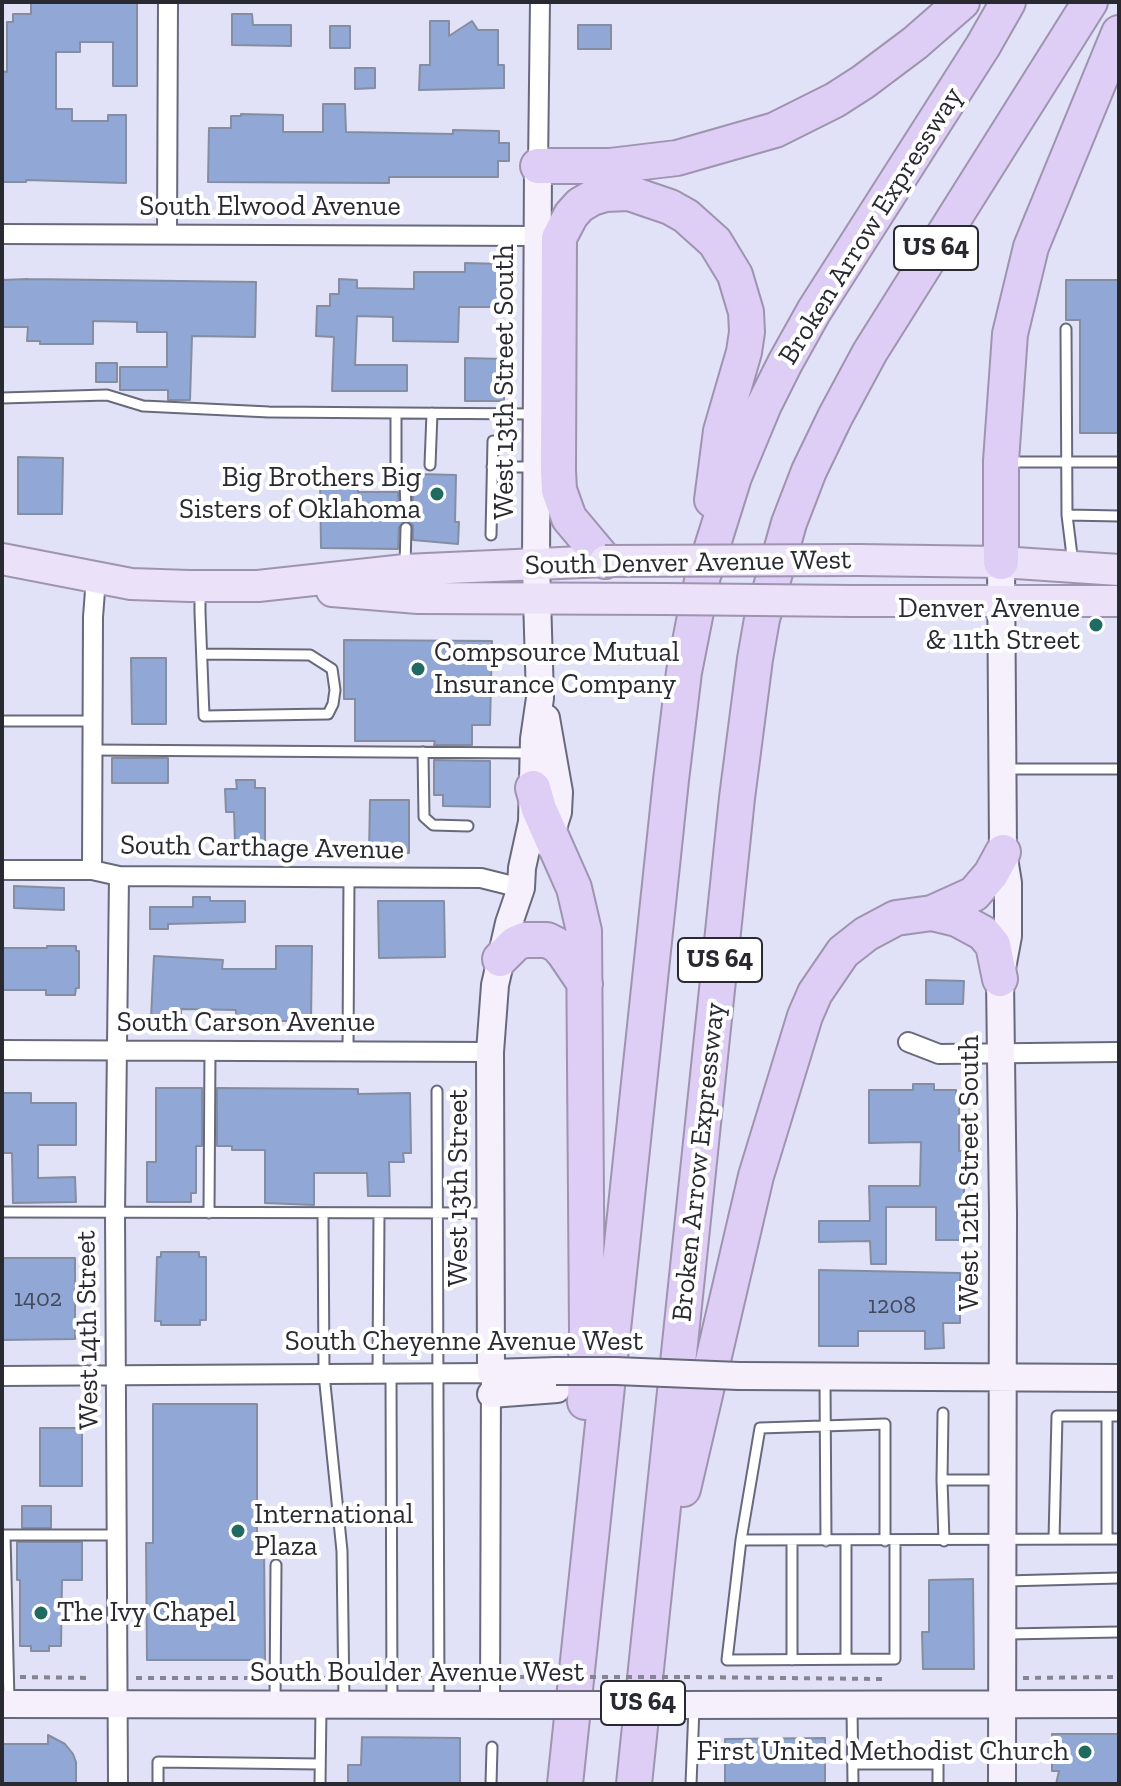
<!DOCTYPE html>
<style>
body{margin:0}
#map{position:relative;width:1121px;height:1786px;overflow:hidden;background:#e1e1f7;font-family:"Zilla Slab",serif}
canvas{display:block}
.frame{position:absolute;inset:0;border:4px solid #292931;pointer-events:none}
</style>
<div id="map">
<canvas width="1121" height="1786"></canvas>
<div class="frame"></div>
</div>
<script>
const ctx = document.querySelector('canvas').getContext('2d');
ctx.lineJoin = 'round';
function fillPath(path, color) {
  ctx.fillStyle = color;
  ctx.fill(path, 'evenodd');
}
function poly(rows) {
  const path = new Path2D();
  for (const r of rows) {
    path.moveTo(r[0], r[1]);
    for (let i = 2; i < r.length; i += 2) path.lineTo(r[i], r[i + 1]);
  }
  return path;
}
function stroke(path, color, width, dash) {
  ctx.strokeStyle = color;
  ctx.lineWidth = width;
  ctx.lineCap = dash ? 'butt' : 'round';
  ctx.setLineDash(dash || []);
  ctx.stroke(path);
}
function drawText(font, color, halo, rows, align = 'center') {
  ctx.font = font + ' "Zilla Slab",serif';
  ctx.lineWidth = 8;
  ctx.setLineDash([]);
  ctx.textBaseline = 'middle';
  ctx.strokeStyle = halo;
  ctx.fillStyle = color;
  for (const [text, x, y, turn = 0] of rows) {
    ctx.save();
    ctx.translate(x, y);
    ctx.rotate((+turn || 0) * Math.PI / 180);
    ctx.textAlign = isNaN(turn) ? turn : align;
    if (halo) ctx.strokeText(text, 0, 0);
    ctx.fillText(text, 0, 0);
    ctx.restore();
  }
}
const building = poly([
 [31,2,137,2,137,86,113,86,113,42,80,42,80,52,56,52,56,109,72,109,72,121,108,121,108,115,126,115,126,183,26,180,26,182,2,182,2,71,7,72,7,22,13,22,13,14,31,14,31,2],
 [232,14,252,14,253,25,291,25,291,46,232,45,232,14],
 [430,21,449,21,449,36,472,21,478,30,498,30,498,65,504,65,504,88,419,90,420,65,430,65,430,21],
 [578,25,611,25,611,49,578,49,578,25],
 [330,26,350,26,350,48,330,48,330,26],
 [355,68,375,68,375,88,355,89,355,68],
 [323,104,345,104,346,132,453,134,453,130,499,131,499,143,509,143,509,161,498,161,498,177,389,177,389,183,208,182,209,128,231,128,231,116,241,116,241,114,283,115,283,132,323,132,323,104],
 [465,263,504,264,503,307,459,307,458,342,393,341,393,317,357,316,355,365,407,365,407,391,332,391,334,337,316,336,317,306,330,306,330,294,339,294,339,279,357,280,357,288,414,289,414,272,465,272,465,263],
 [28,279,256,282,255,337,192,336,190,400,168,400,168,390,120,390,120,367,167,367,167,332,137,332,137,322,93,321,93,344,40,344,40,341,27,341,28,327,2,327,2,280,28,279],
 [1066,280,1119,280,1119,433,1080,433,1080,320,1066,320,1066,280],
 [465,358,504,359,504,401,465,401,465,358],
 [96,363,117,363,117,382,96,382,96,363],
 [18,457,63,458,62,514,18,514,18,457],
 [419,474,456,475,455,522,459,522,458,544,413,540,413,525,405,521,399,527,398,549,321,548,320,479,358,479,358,492,398,492,399,512,407,516,413,512,413,492,418,492,419,474],
 [344,640,492,641,490,725,472,725,472,745,434,745,435,741,355,741,355,699,344,699,344,640],
 [131,658,166,658,166,724,132,724,131,658],
 [112,758,168,758,168,783,112,783,112,758],
 [434,760,490,761,490,807,443,806,443,795,434,795,434,760],
 [236,780,255,780,255,788,265,788,265,841,235,841,234,812,226,812,225,789,237,789,236,780],
 [370,800,409,800,409,853,369,853,370,800],
 [14,886,64,888,64,910,14,908,14,886],
 [193,897,210,897,210,901,245,901,245,922,168,924,168,929,150,929,150,907,193,907,193,897],
 [378,901,444,901,445,957,379,958,378,901],
 [47,946,76,946,76,951,79,951,79,988,76,988,75,995,46,995,46,990,2,990,2,948,47,948,47,946],
 [276,946,312,946,311,1021,275,1021,275,1017,236,1017,236,1010,181,1009,181,1018,151,1018,154,956,223,960,222,969,276,969,276,946],
 [926,980,964,981,963,1004,926,1004,926,980],
 [913,1084,934,1084,934,1090,956,1090,956,1097,959,1097,959,1151,965,1151,965,1168,970,1168,969,1187,964,1187,964,1240,936,1240,936,1207,886,1207,886,1264,871,1264,870,1241,819,1242,819,1221,870,1221,869,1186,920,1186,921,1142,869,1143,869,1090,913,1090,913,1084],
 [156,1088,202,1088,202,1146,196,1146,196,1193,191,1193,191,1202,147,1202,147,1162,156,1162,156,1088],
 [217,1088,358,1089,358,1094,410,1093,411,1153,403,1153,404,1162,389,1162,390,1196,368,1196,367,1173,314,1173,314,1205,265,1203,265,1150,232,1150,232,1146,217,1146,217,1088],
 [2,1093,31,1093,31,1103,76,1103,76,1145,38,1145,38,1178,75,1177,76,1202,13,1203,12,1153,2,1153,2,1093],
 [161,1252,199,1252,199,1257,206,1257,206,1320,200,1320,200,1325,161,1325,161,1321,155,1321,157,1257,161,1257,161,1252],
 [2,1258,75,1258,75,1339,2,1340,2,1258],
 [819,1270,960,1273,960,1323,943,1323,944,1348,925,1349,925,1331,858,1331,858,1346,819,1346,819,1270],
 [153,1404,257,1404,257,1543,264,1543,265,1660,147,1660,146,1543,153,1543,153,1404],
 [40,1428,82,1428,82,1486,40,1486,40,1428],
 [22,1506,51,1506,51,1528,22,1528,22,1506],
 [17,1542,82,1542,82,1580,62,1580,61,1646,49,1646,49,1651,31,1651,31,1646,20,1646,20,1580,17,1580,17,1542],
 [973,1579,974,1669,923,1669,922,1632,929,1632,929,1580,973,1579],
 [1052,1734,1119,1734,1119,1784,1056,1784,1059,1771,1052,1771,1052,1734],
 [48,1735,65,1744,73,1754,76,1762,76,1784,2,1784,2,1744,48,1744,48,1735],
 [362,1737,460,1738,460,1784,348,1784,348,1765,361,1765,362,1737],
 [825,1738,825,1784,725,1784,725,1739,825,1738]
]);
const path = poly([
 [20,1677,92,1678],
 [684,1677,882,1679],
 [136,1678,260,1678],
 [288,1678,332,1678],
 [356,1678,380,1678],
 [404,1678,424,1678],
 [452,1678,472,1678],
 [1023,1678,1119,1677]
]);
const lane = poly([
 [1066,329,1067,515,1073,564],
 [2,398,107,395,143,406,269,412,533,414],
 [396,413,396,468,405,481,406,509],
 [1009,462,1119,462],
 [430,465,432,413],
 [492,467,534,467],
 [1067,515,1119,516],
 [491,535,493,441],
 [405,566,406,528],
 [200,590,200,612,204,716,328,714,333,704,335,690,332,669,310,655,202,654],
 [2,721,93,721],
 [93,750,531,753],
 [423,752,424,817,433,825,468,826],
 [1006,769,1119,769],
 [348,1051,349,877],
 [437,1091,439,1702],
 [2,1212,487,1213],
 [209,1213,210,1050],
 [323,1213,324,1374,342,1551,344,1702],
 [391,1373,392,1702],
 [378,1374,379,1213],
 [825,1381,826,1541],
 [943,1413,942,1480,1000,1480],
 [1107,1416,1107,1538],
 [942,1480,944,1541],
 [2,1535,118,1535],
 [5,1535,9,1701],
 [1054,1539,1057,1416,1119,1416],
 [741,1540,1119,1539],
 [792,1540,792,1660],
 [846,1541,846,1659],
 [885,1541,885,1424,760,1428,741,1540,727,1660,895,1659,895,1541],
 [1006,1581,1119,1578],
 [1006,1634,1119,1632],
 [275,1702,276,1565],
 [852,1709,853,1784],
 [853,1764,938,1764,938,1784],
 [158,1784,158,1762,320,1764],
 [320,1784,321,1708],
 [491,1784,492,1747],
 [691,1784,694,1707]
]);
const street = poly([
 [538,166,540,2],
 [2,234,538,236],
 [167,234,168,2],
 [2,870,92,870,119,876,481,878,521,888],
 [92,870,93,617,96,578],
 [908,1042,939,1054,1119,1052],
 [2,1050,490,1052],
 [2,1376,491,1373,490,1705],
 [118,1784,115,1213,119,876]
]);
const secondary = poly([
 [538,166,536,564,540,698,534,739,532,822,522,868,521,888,509,923,495,985,490,1052,491,1373,556,1371],
 [1001,562,1003,852,1008,883,1008,936,1000,979,1003,1214,1002,1784],
 [546,718,559,792,558,812,548,844],
 [739,1376,1119,1378],
 [491,1394,557,1389],
 [2,1704,514,1705],
 [682,1705,1119,1704]
]);
const primary = poly([
 [2,559,131,584,189,586,258,586,405,570,605,561],
 [858,560,1001,562,1119,570],
 [332,591,418,598,665,599],
 [851,601,1119,601]
]);
const highway = poly([
 [538,166,610,166,677,158,775,130,835,100,863,82,915,43,962,2],
 [605,561,569,518,559,490,558,470,559,238,571,215,580,205,592,198,605,194,629,193,670,207,686,216,715,242,735,275,746,312,747,332,744,352,721,431,712,500],
 [1001,562,1001,461,1010,334,1031,247,1119,33],
 [533,788,539,809,574,888,584,931,587,1330,585,1402],
 [932,913,957,919,983,933,993,945,1000,979],
 [500,959,515,944,524,940,547,940,557,945,564,953,585,984],
 [683,1489,756,1176,805,1016,815,993,843,952,866,934,896,918,932,913,974,894,991,874,1003,852],
 [565,1784,671,780,684,672,703,576,734,477,764,405,785,363,814,311,983,46,1008,2],
 [634,1784,737,798,755,659,762,619,789,523,809,471,835,417,870,352,1090,2]
]);
const pathBridge = poly([
 [518,1677,684,1677]
]);
const secondaryBridge = poly([
 [556,1371,616,1371,739,1376],
 [514,1705,682,1705]
]);
const primaryBridge = poly([
 [605,561,858,560],
 [665,599,851,601]
]);
const markers = [
 [437,494,8,"#206a62"],
 [1096,625,8,"#206a62"],
 [418,669,8,"#206a62"],
 [238,1531,8,"#206a62"],
 [41,1613,8,"#206a62"],
 [1085,1752,8,"#206a62"]
];
const numberNames = [
 ["1402",38,1299],
 ["1208",892,1306]
];
const shields = [
 [936,248,84],
 [720,960,84],
 [643,1703,84]
];
const shieldNames = [
 ["US 64",936,248],
 ["US 64",720,960],
 ["US 64",643,1703]
];
const streetNames = [
 ["South Elwood Avenue",270,207],
 ["Broken Arrow Expressway",871,226,-58],
 ["West 13th Street South",505,382,-90],
 ["South Denver Avenue West",688,563,-1],
 ["South Carthage Avenue",262,848,1],
 ["South Carson Avenue",246,1023],
 ["Broken Arrow Expressway",699,1162,-84],
 ["West 12th Street South",970,1173,-90],
 ["West 13th Street",459,1188,-90],
 ["West 14th Street",88,1330,-91],
 ["South Cheyenne Avenue West",464,1342],
 ["South Boulder Avenue West",417,1673]
];
const poiNames = [
 ["Big Brothers Big",421,478],
 ["Sisters of Oklahoma",421,510],
 ["Denver Avenue",1080,609],
 ["& 11th Street",1080,641],
 ["Compsource Mutual",434,653,"left"],
 ["Insurance Company",434,685,"left"],
 ["International",254,1515,"left"],
 ["Plaza",254,1547,"left"],
 ["The Ivy Chapel",57,1613,"left"],
 ["First United Methodist Church",1069,1752]
];
fillPath(building, '#91a7d6');
stroke(building, '#858ea0', 2);
stroke(lane, '#68697b', 13);
stroke(street, '#68697b', 22);
stroke(secondary, '#68697b', 30);
stroke(primary, '#9f94b0', 34);
stroke(highway, '#9f94b0', 38);
stroke(path, '#848493', 4, [6, 6]);
stroke(lane, '#fff', 9);
stroke(street, '#fff', 18);
stroke(secondary, '#f5f0fc', 26);
stroke(primary, '#ebe1f8', 30);
stroke(highway, '#decdf4', 34);
stroke(secondaryBridge, '#68697b', 30, []);
stroke(primaryBridge, '#9f94b0', 34, []);
stroke(pathBridge, '#848493', 4, [6, 6]);
stroke(secondaryBridge, '#f5f0fc', 26);
stroke(primaryBridge, '#ebe1f8', 30);
for (const [x, y, r, color] of markers) {
  const dot = new Path2D();
  dot.arc(x, y, r, 0, 2 * Math.PI);
  ctx.fillStyle = color;
  ctx.fill(dot);
  stroke(dot, '#fff', 3);
}
drawText('24px', '#43485a', null, numberNames);
for (const [x, y, w] of shields) {
  const box = new Path2D();
  box.roundRect(x - w / 2, y - 22, w, 44, 6);
  ctx.fillStyle = '#fff';
  ctx.fill(box);
  stroke(box, '#292931', 2);
}
drawText('bold 26px', '#292931', null, shieldNames);
drawText('28px', '#292931', '#fff', streetNames);
drawText('28px', '#292931', '#fff', poiNames, 'right');
</script>
